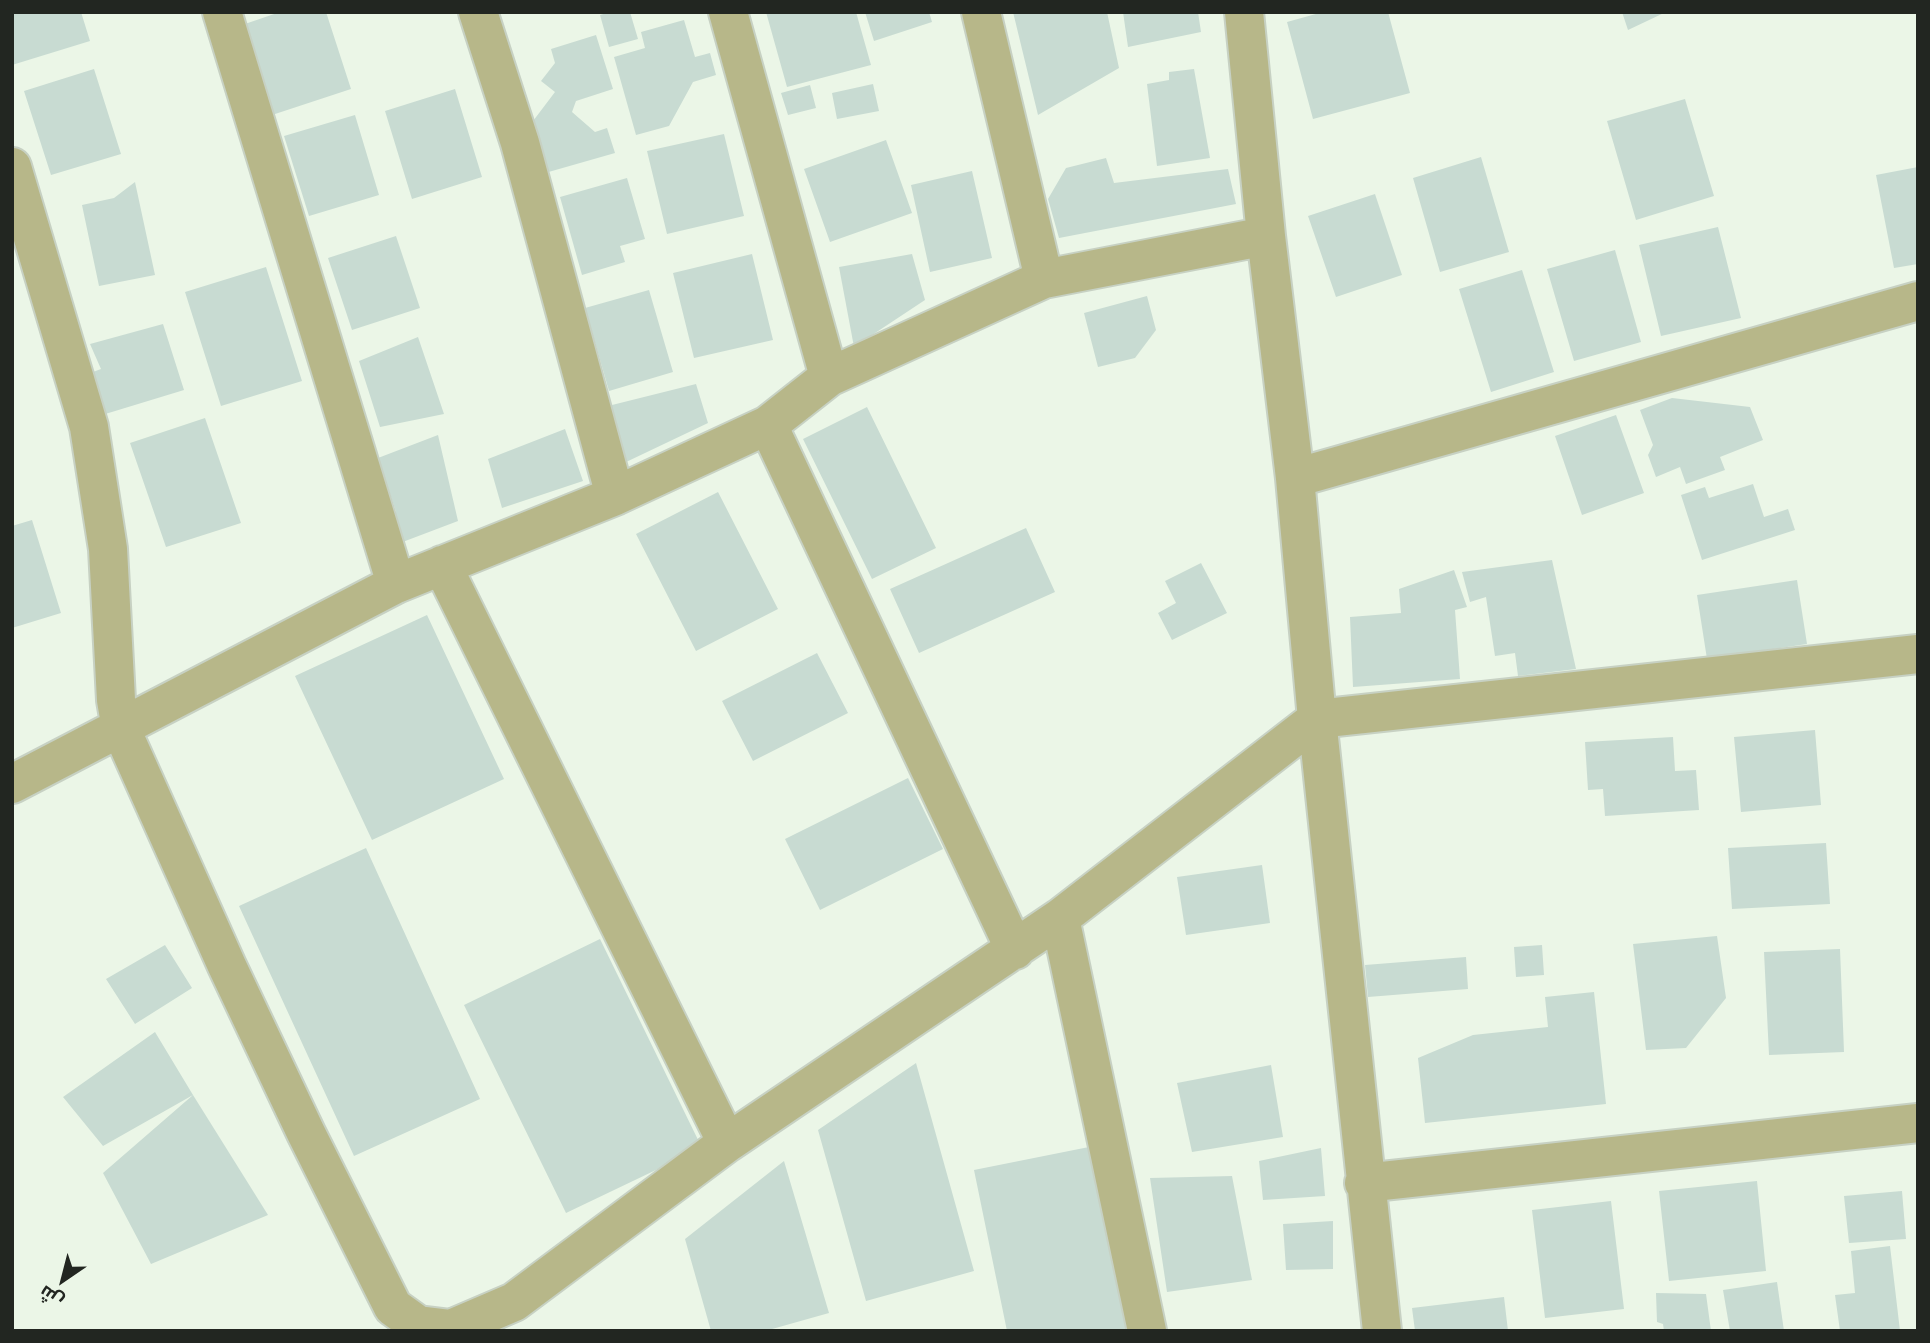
<!DOCTYPE html>
<meta charset="utf-8">
<style>
body{margin:0}
#map{position:relative;width:1930px;height:1343px;overflow:hidden;background:#ebf6e7;font-family:"Titillium Web",Cairo,sans-serif}
canvas{display:block}
.frame{position:absolute;inset:0;border:14px solid #222621;pointer-events:none}
.north{position:absolute;left:28px;top:1245px;width:70px;height:70px;-webkit-text-stroke:5px #ebf6e7;paint-order:stroke;rotate:215deg;font-size:19px;font-weight:700;line-height:28px;text-align:center;color:#222621}
.north::after{content:'';display:block;margin:auto;width:24px;height:32px;background:#222621;clip-path:polygon(50% 0,100% 100%,50% 72%,0 100%)}
</style>
<div id="map">
<canvas width="1930" height="1343"></canvas>
<div class="frame"></div>
<div class="north">ش</div>
</div>
<script>
const ctx = document.querySelector('canvas').getContext('2d');
ctx.lineJoin = 'round';
function fillPath(path, color) {
  ctx.fillStyle = color;
  ctx.fill(path, 'evenodd');
}
function poly(rows) {
  const path = new Path2D();
  for (const r of rows) {
    path.moveTo(r[0], r[1]);
    for (let i = 2; i < r.length; i += 2) path.lineTo(r[i], r[i + 1]);
  }
  return path;
}
function stroke(path, color, width, dash) {
  ctx.strokeStyle = color;
  ctx.lineWidth = width;
  ctx.lineCap = dash ? 'butt' : 'round';
  ctx.setLineDash(dash || []);
  ctx.stroke(path);
}
const building = poly([
 [12,12,81,12,90,41,12,65],
 [280,12,326,12,351,89,272,115,242,25],
 [610,12,630,12,638,39,609,47,600,15],
 [766,12,856,12,871,65,787,87],
 [865,12,929,12,932,22,874,41],
 [1013,12,1107,12,1119,68,1038,115],
 [1123,12,1198,12,1201,32,1128,47],
 [1323,12,1388,12,1410,93,1313,119,1287,22],
 [1622,12,1666,12,1628,30],
 [684,20,695,57,710,53,716,75,693,82,669,126,636,135,614,57,645,48,641,32],
 [596,35,613,89,576,101,572,112,595,132,607,128,615,153,545,173,530,125,555,92,541,81,555,63,551,49],
 [94,69,121,154,51,175,24,91],
 [1194,69,1210,158,1157,166,1147,84,1169,80,1169,72],
 [873,84,879,111,837,119,832,93],
 [810,85,816,108,788,115,781,93],
 [455,89,482,177,412,199,385,111],
 [1685,99,1714,196,1636,220,1607,121],
 [355,115,379,195,309,216,284,136],
 [724,134,744,216,667,234,647,151],
 [886,140,912,213,830,242,804,169],
 [1481,157,1509,252,1440,272,1413,178],
 [1106,158,1114,183,1228,169,1236,204,1059,238,1048,199,1066,168],
 [1918,167,1918,264,1894,268,1876,175],
 [972,171,992,258,930,272,911,185],
 [627,178,645,239,620,246,625,262,582,275,560,197],
 [135,182,155,275,99,286,82,205,114,198],
 [1375,194,1402,275,1336,297,1308,216],
 [1718,227,1741,318,1661,336,1639,245],
 [396,236,420,308,352,330,328,258],
 [1615,250,1641,342,1574,361,1547,269],
 [752,254,773,340,694,358,673,273],
 [912,254,925,300,854,347,839,267],
 [266,267,302,381,221,406,185,292],
 [1522,270,1554,372,1491,392,1459,289],
 [649,290,673,372,609,391,585,308],
 [1147,296,1156,330,1135,358,1098,367,1084,313],
 [163,324,184,390,102,415,85,375,101,369,90,344],
 [418,337,444,414,380,427,359,361],
 [696,384,708,423,624,463,604,407],
 [1672,398,1750,407,1763,440,1720,457,1725,470,1686,484,1680,467,1656,477,1648,455,1653,445,1640,410],
 [867,407,936,548,872,579,803,439],
 [1616,415,1644,493,1582,515,1555,436],
 [205,418,241,523,166,547,130,443],
 [565,429,583,481,502,508,488,459],
 [438,435,458,521,400,543,388,518,396,512,378,458],
 [1753,484,1764,517,1788,509,1795,530,1702,560,1681,495,1705,487,1709,498],
 [718,492,778,609,696,651,636,534],
 [32,520,61,613,12,628,12,526],
 [1026,528,1055,592,919,653,890,589],
 [1552,560,1576,669,1518,676,1515,653,1495,656,1486,597,1470,602,1462,572],
 [1201,563,1227,613,1172,640,1158,613,1176,603,1165,581],
 [1454,570,1467,607,1455,610,1460,679,1353,687,1350,617,1401,613,1399,589],
 [1797,580,1807,644,1707,659,1697,595],
 [427,615,504,779,372,840,295,676],
 [817,653,848,713,753,761,722,701],
 [1815,730,1821,805,1741,812,1734,737],
 [1673,737,1675,771,1696,770,1699,810,1605,816,1603,789,1588,790,1585,742],
 [908,778,943,849,820,910,785,839],
 [1826,843,1830,904,1732,909,1728,848],
 [366,848,480,1099,354,1156,239,906],
 [1262,865,1270,923,1186,935,1177,877],
 [1717,936,1726,998,1686,1048,1646,1050,1633,944],
 [600,939,702,1148,566,1213,464,1005],
 [165,945,192,988,135,1024,106,979],
 [1542,945,1544,975,1516,977,1514,947],
 [1840,949,1844,1052,1769,1055,1764,952],
 [1466,957,1468,989,1368,997,1365,965],
 [1594,992,1606,1104,1425,1123,1418,1058,1473,1035,1548,1027,1545,997],
 [155,1032,193,1095,103,1146,63,1097],
 [916,1063,974,1271,866,1301,818,1130],
 [1271,1065,1283,1137,1192,1152,1177,1083],
 [193,1095,268,1215,151,1264,103,1173],
 [1094,1146,1131,1331,1007,1331,974,1170],
 [1321,1148,1325,1196,1263,1200,1259,1161],
 [784,1161,829,1313,765,1331,711,1331,685,1239],
 [1232,1176,1252,1280,1167,1292,1150,1178],
 [1757,1181,1766,1271,1669,1281,1659,1191],
 [1902,1191,1906,1239,1849,1243,1844,1196],
 [1611,1201,1624,1309,1545,1318,1532,1210],
 [1333,1221,1333,1269,1286,1270,1283,1224],
 [1890,1246,1900,1331,1840,1331,1835,1295,1855,1293,1851,1251],
 [1777,1282,1784,1331,1730,1331,1723,1290],
 [1656,1293,1706,1294,1711,1331,1664,1331,1663,1324,1657,1322],
 [1504,1297,1508,1331,1415,1331,1412,1308]
]);
const minor = poly([
 [222,12,396,584],
 [478,12,520,143,615,496],
 [728,12,829,377],
 [981,12,1044,279],
 [1244,12,1266,236,1295,478,1317,719,1382,1331],
 [12,167,89,427,108,549,116,700,121,729,227,966,306,1133,393,1307,418,1325,451,1329,514,1302,727,1143,1060,918,1317,719,1918,654],
 [768,425,1015,950],
 [1295,478,1918,301],
 [442,565,727,1143],
 [12,784,396,584,615,496,768,425,829,377,1044,279,1266,236],
 [1060,918,1147,1331],
 [1364,1183,1918,1123]
]);
fillPath(building, '#c8dbd2');
stroke(minor, '#c7d1c3', 42);
stroke(minor, '#b7b789', 38);
</script>
